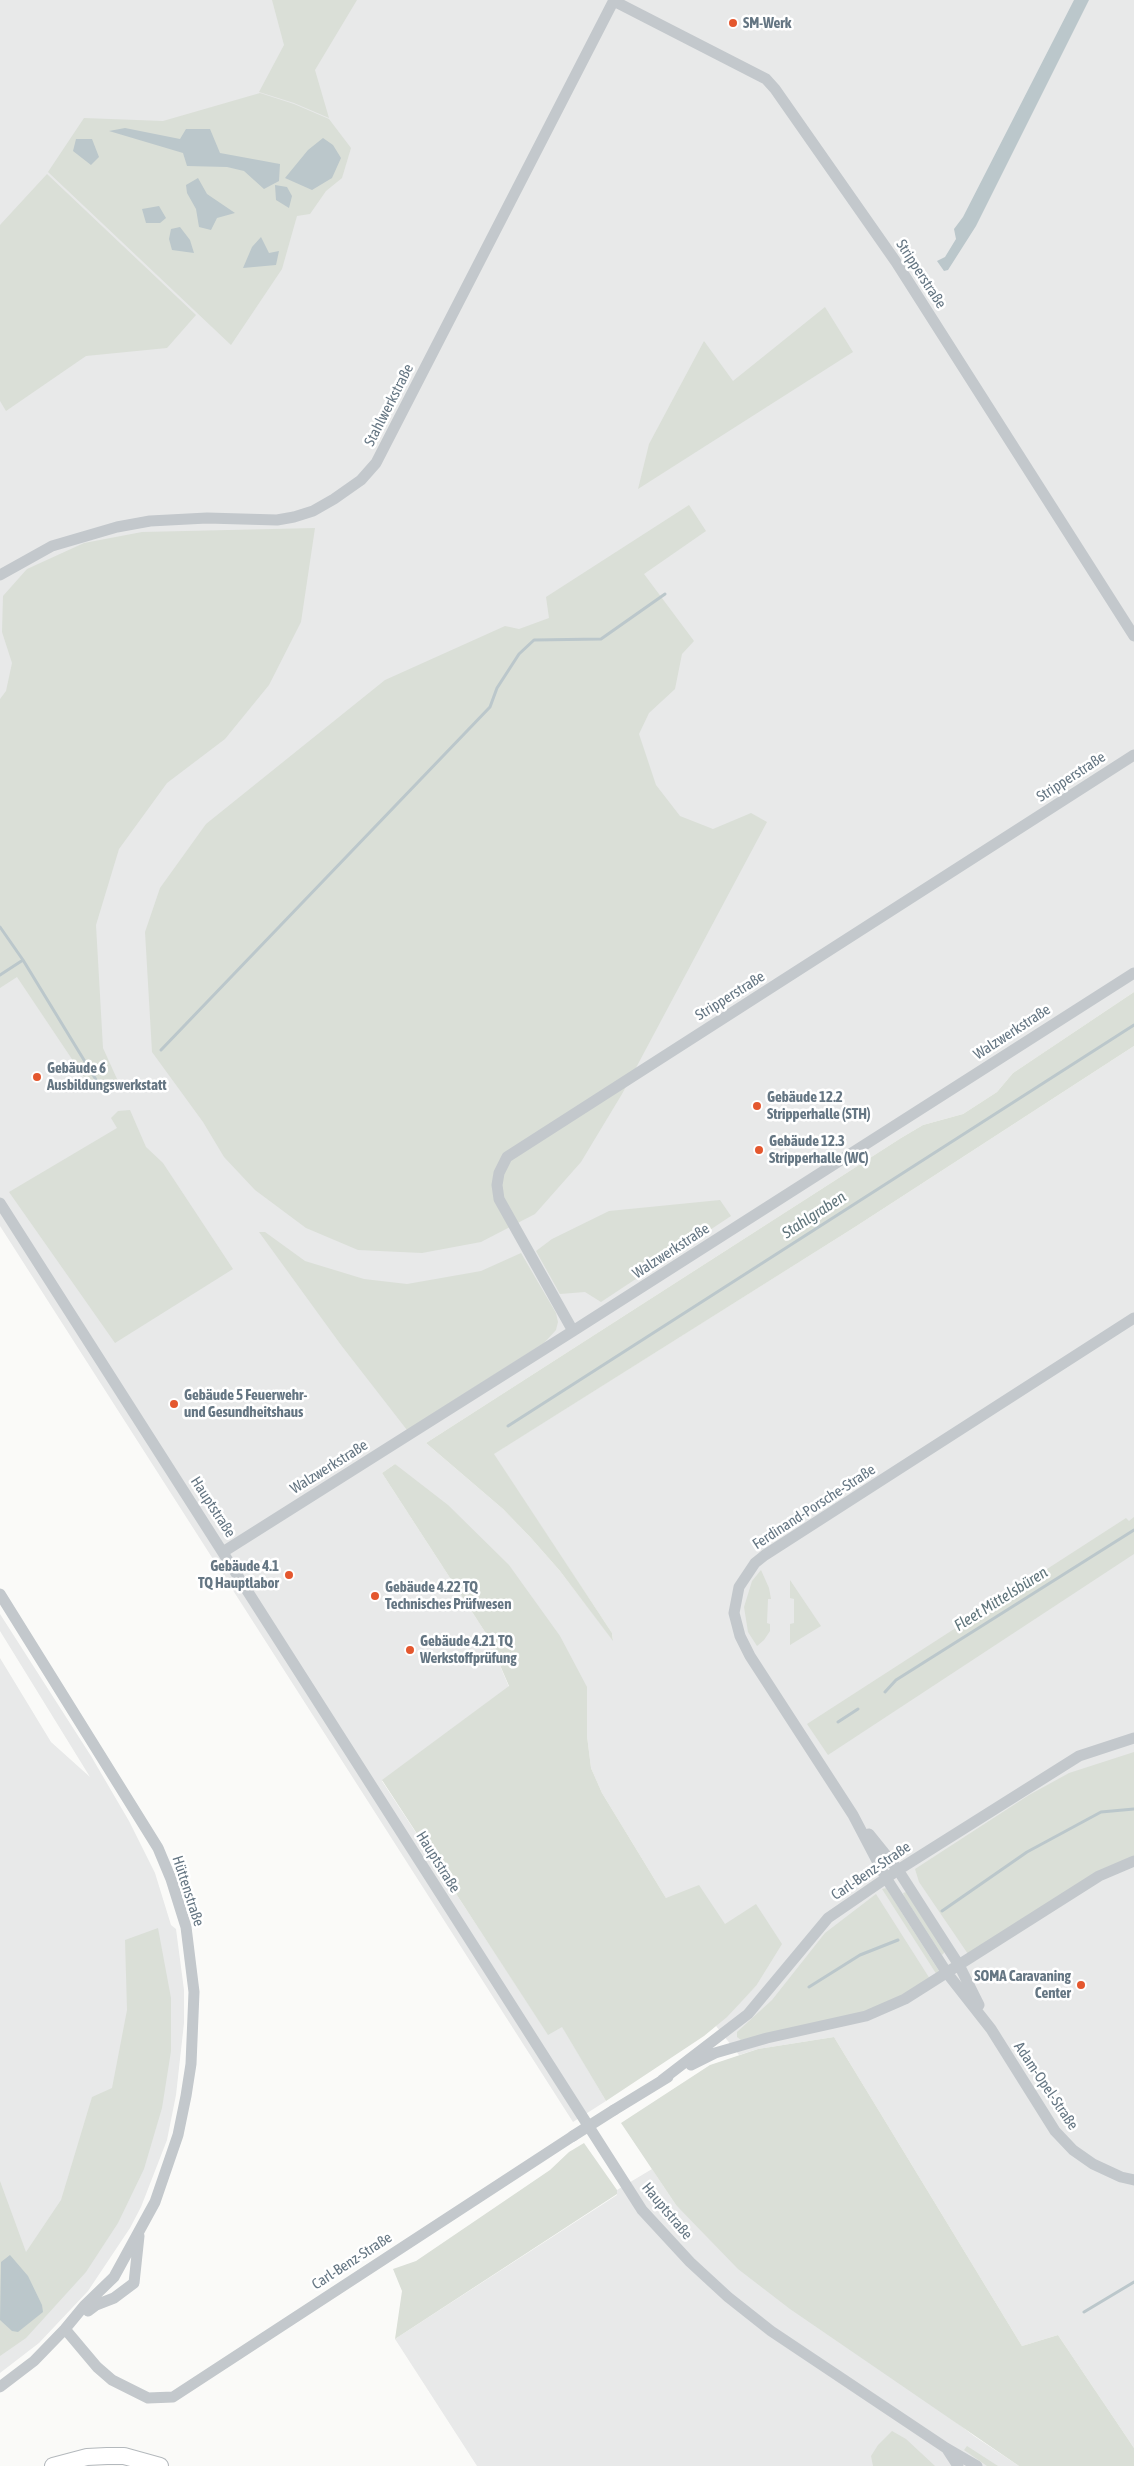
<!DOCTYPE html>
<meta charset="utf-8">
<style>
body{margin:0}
canvas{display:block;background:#fafaf8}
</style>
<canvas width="1134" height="2466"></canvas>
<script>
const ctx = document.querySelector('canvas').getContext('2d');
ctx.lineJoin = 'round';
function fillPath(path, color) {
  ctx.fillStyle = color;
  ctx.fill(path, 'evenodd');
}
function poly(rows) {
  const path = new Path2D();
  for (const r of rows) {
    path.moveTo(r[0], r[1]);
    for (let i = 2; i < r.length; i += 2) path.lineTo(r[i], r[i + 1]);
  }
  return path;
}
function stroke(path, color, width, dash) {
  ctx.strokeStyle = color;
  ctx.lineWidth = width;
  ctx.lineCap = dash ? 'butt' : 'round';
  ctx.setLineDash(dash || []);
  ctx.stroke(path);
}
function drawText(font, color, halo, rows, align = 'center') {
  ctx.font = font + ' "Asap Condensed",sans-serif';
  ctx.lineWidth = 5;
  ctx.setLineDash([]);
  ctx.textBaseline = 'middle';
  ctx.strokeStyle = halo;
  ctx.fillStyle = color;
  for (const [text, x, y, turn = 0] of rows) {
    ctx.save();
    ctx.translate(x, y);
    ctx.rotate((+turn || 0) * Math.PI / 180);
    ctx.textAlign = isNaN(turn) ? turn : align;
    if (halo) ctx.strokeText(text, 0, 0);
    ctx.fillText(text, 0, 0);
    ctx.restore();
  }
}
const built = poly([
 [0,0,1134,0,1134,992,1013,1073,997,1092,963,1114,923,1125,901,1138,426,1443,503,1509,531,1538,560,1571,613,1640,612,1633,493,1454,855,1227,1134,1046,1134,2448,1058,2335,1022,2346,834,2037,758,2049,739,2055,716,2026,756,1986,725,1925,666,1898,602,1793,591,1768,587,1736,395,1464,382,1473,487,1635,509,1687,382,1781,548,2034,562,2026,606,2101,573,2122,0,1226],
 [0,1614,91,1756,129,1821,155,1873,171,1925,176,1929,184,1990,184,2023,176,2095,167,2140,141,2207,130,2228,88,2291,39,2343,0,2373,0,1658,51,1742,90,1777,0,1631],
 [652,2169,676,2205,974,2436,1019,2466,477,2466,395,2339,617,2195,617,2190]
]);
const green = poly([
 [272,0,357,0,315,70,329,118,294,103,259,92,284,45],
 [260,93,294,104,329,119,351,148,342,178,326,191,310,214,297,216,282,269,231,345,48,172,84,118,163,121],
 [47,174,196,315,167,348,86,356,6,411,0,401,0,225],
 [825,307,853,352,638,489,649,444,704,341,733,381],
 [689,505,706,531,644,574,694,641,682,654,675,689,649,713,639,734,656,785,680,816,713,829,751,813,767,822,622,1094,581,1162,535,1214,481,1242,422,1253,358,1250,306,1228,255,1190,224,1157,203,1122,152,1052,145,932,160,888,206,824,385,680,505,626,519,629,549,618,546,597],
 [315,528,301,622,269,685,225,739,167,783,119,849,96,925,103,1048,122,1090,92,1089,17,977,0,988,0,699,6,691,12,663,2,632,3,596,27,569,84,543,142,532],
 [1134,992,1134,1046,855,1227,494,1454,612,1633,613,1641,560,1571,531,1538,503,1509,426,1443,901,1138,923,1125,963,1114,997,1092,1013,1073],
 [130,1110,146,1147,163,1163,233,1269,115,1343,9,1192,117,1128,111,1118,118,1111],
 [720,1200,731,1216,601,1302,585,1292,560,1294,536,1251,552,1239,609,1211],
 [259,1232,265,1232,305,1261,364,1279,407,1284,481,1271,521,1253,556,1313,558,1322,556,1330,544,1343,407,1430,341,1345],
 [395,1464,448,1505,509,1565,560,1636,587,1687,587,1736,591,1768,602,1793,666,1898,699,1885,725,1924,756,1904,782,1944,756,1986,727,2017,704,2036,606,2101,562,2027,548,2035,382,1780,509,1686,487,1635,382,1473],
 [1134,1517,1134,1554,828,1755,807,1724,1126,1518,1129,1521],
 [761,1570,769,1588,771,1599,768,1599,767,1623,770,1624,770,1631,764,1640,757,1646,748,1632,744,1607,752,1581],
 [790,1580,821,1626,790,1645,790,1624,794,1623,794,1599,790,1598],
 [1134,1752,1134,1857,968,1954,919,1882,915,1869,1029,1795,1069,1773],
 [886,1888,939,1971,937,1975,882,1889],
 [906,1892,944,1950,944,1953,942,1955,904,1896,903,1893],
 [876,1894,930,1979,895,2000,869,2012,741,2040,737,2037,737,2032,772,2000,825,1933],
 [158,1928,171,1998,171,2051,162,2108,144,2169,118,2223,86,2272,26,2338,0,2356,0,2181,26,2252,61,2200,92,2097,112,2088,127,2010,125,1940],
 [834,2037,1022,2346,1058,2335,1134,2448,1134,2466,1019,2466,790,2309,738,2269,676,2205,621,2123,710,2065,758,2049],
 [584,2143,617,2190,617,2194,395,2339,402,2291,393,2269,416,2261,550,2170,569,2152],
 [892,2431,906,2439,935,2466,873,2466,871,2456,878,2445],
 [967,2446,998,2466,987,2466,964,2450]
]);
const water = poly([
 [1074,0,1089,0,976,226,948,270,944,271,937,261,945,257,956,239,954,229,963,217],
 [125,128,180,139,186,129,210,129,220,153,280,164,279,181,264,189,244,171,227,167,187,166,183,153,109,131],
 [323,138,333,145,341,158,332,178,312,190,285,178,308,150],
 [76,139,92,139,99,157,91,165,73,151],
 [198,178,207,194,235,213,217,218,211,230,199,227,196,209,187,193,186,185],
 [275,185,287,187,292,196,289,208,276,200],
 [159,206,166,218,160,223,146,223,142,209],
 [180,227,190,240,194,253,172,250,169,239,171,229],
 [261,237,269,253,279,251,276,265,243,268,252,247],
 [10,2255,28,2276,42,2305,43,2312,18,2332,12,2331,0,2320,1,2262]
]);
const stream = poly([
 [0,927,23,960,98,1083],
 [0,975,23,960],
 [161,1050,490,707,497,688,519,654,534,640,601,639,665,594],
 [508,1426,1134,1025],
 [885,1692,896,1680,1134,1530],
 [838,1722,858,1709],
 [942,1911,1027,1852,1101,1812,1134,1809],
 [809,1987,860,1955,898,1940],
 [1084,2312,1134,2282]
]);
const minor = poly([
 [614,1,766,79,775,89,896,262,1134,636],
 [0,575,52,546,117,527,150,521,207,518,277,520,294,517,313,511,334,499,361,480,376,463,614,0],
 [0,1203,642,2210,690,2262,728,2297,771,2331,946,2448,977,2466],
 [1134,1318,765,1555,755,1563,739,1587,734,1613,740,1636,750,1656,853,1815,886,1878,947,1973,991,2029,1055,2131,1073,2150,1093,2164,1121,2177,1134,2180],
 [573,1331,499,1199,497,1185,499,1173,507,1157,1134,755],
 [223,1552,573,1331,1134,973],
 [0,1594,158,1848,171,1879,186,1927,194,1992,191,2064,186,2096,178,2135,155,2202,114,2277,84,2306,65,2329,34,2361,0,2387],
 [869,1834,898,1870,939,1934,959,1965,979,2005],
 [691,2065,715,2053,767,2038,866,2016,905,1999,1099,1876,1134,1861],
 [662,2080,748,2014,828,1918,898,1870,1079,1756,1134,1738],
 [614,2110,668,2077],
 [88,2311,96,2305,114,2298,134,2283,139,2236],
 [65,2329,97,2367,112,2380,148,2398,173,2397,573,2136],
 [947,2449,958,2466]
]);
const highway = poly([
 [53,2466,87,2457,107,2456,124,2456,160,2466]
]);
const minorBridge = poly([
 [573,2136,614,2110]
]);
const markers = [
 [733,23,5,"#e4572e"],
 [37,1077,5,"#e4572e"],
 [757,1106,5,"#e4572e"],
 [759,1150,5,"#e4572e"],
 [174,1404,5,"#e4572e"],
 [289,1575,5,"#e4572e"],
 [375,1596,5,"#e4572e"],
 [410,1650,5,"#e4572e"],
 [1081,1985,5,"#e4572e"]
];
const poiNames = [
 ["SM-Werk",743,23],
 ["Gebäude 6",47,1068],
 ["Ausbildungswerkstatt",47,1085],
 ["Gebäude 12.2",767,1097],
 ["Stripperhalle (STH)",767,1114],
 ["Gebäude 12.3",769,1141],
 ["Stripperhalle (WC)",769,1158],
 ["Gebäude 5 Feuerwehr-",184,1395],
 ["und Gesundheitshaus",184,1412],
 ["Gebäude 4.1",279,1566,"right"],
 ["TQ Hauptlabor",279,1583,"right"],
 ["Gebäude 4.22 TQ",385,1587],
 ["Technisches Prüfwesen",385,1604],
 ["Gebäude 4.21 TQ",420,1641],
 ["Werkstoffprüfung",420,1658],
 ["SOMA Caravaning",1071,1976,"right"],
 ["Center",1071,1993,"right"]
];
const streetNames = [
 ["Stripperstraße",921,274,57],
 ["Stahlwerkstraße",389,405,-63],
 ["Stripperstraße",1071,777,-33],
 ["Stripperstraße",730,996,-32],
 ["Walzwerkstraße",1012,1032,-33],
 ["Walzwerkstraße",671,1251,-33],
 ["Walzwerkstraße",329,1467,-32],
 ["Hauptstraße",213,1507,57],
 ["Ferdinand-Porsche-Straße",814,1507,-33],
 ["Hauptstraße",438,1862,58],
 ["Carl-Benz-Straße",871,1871,-34],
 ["Hüttenstraße",188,1891,72],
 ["Adam-Opel-Straße",1046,2086,56],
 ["Hauptstraße",667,2211,50],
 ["Carl-Benz-Straße",352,2261,-33]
];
const waterNames = [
 ["Stahlgraben",814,1215,-33],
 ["Fleet Mittelsbüren",1001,1599,-32]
];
fillPath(built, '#e8e9e9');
fillPath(green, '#dadfd7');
fillPath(water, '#bbc7cb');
stroke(stream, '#bbc7cb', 3);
stroke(highway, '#b4b9bd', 18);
stroke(minor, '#c3c8cc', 11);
stroke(highway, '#fff', 16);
stroke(minorBridge, '#c3c8cc', 11);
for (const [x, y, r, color] of markers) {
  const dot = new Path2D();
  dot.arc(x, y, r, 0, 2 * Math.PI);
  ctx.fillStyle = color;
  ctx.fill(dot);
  stroke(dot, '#fff', 2);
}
drawText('bold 15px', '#657683', '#fff', poiNames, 'left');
drawText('15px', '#657683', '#fff', streetNames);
drawText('italic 16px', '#60757c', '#fff', waterNames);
</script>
